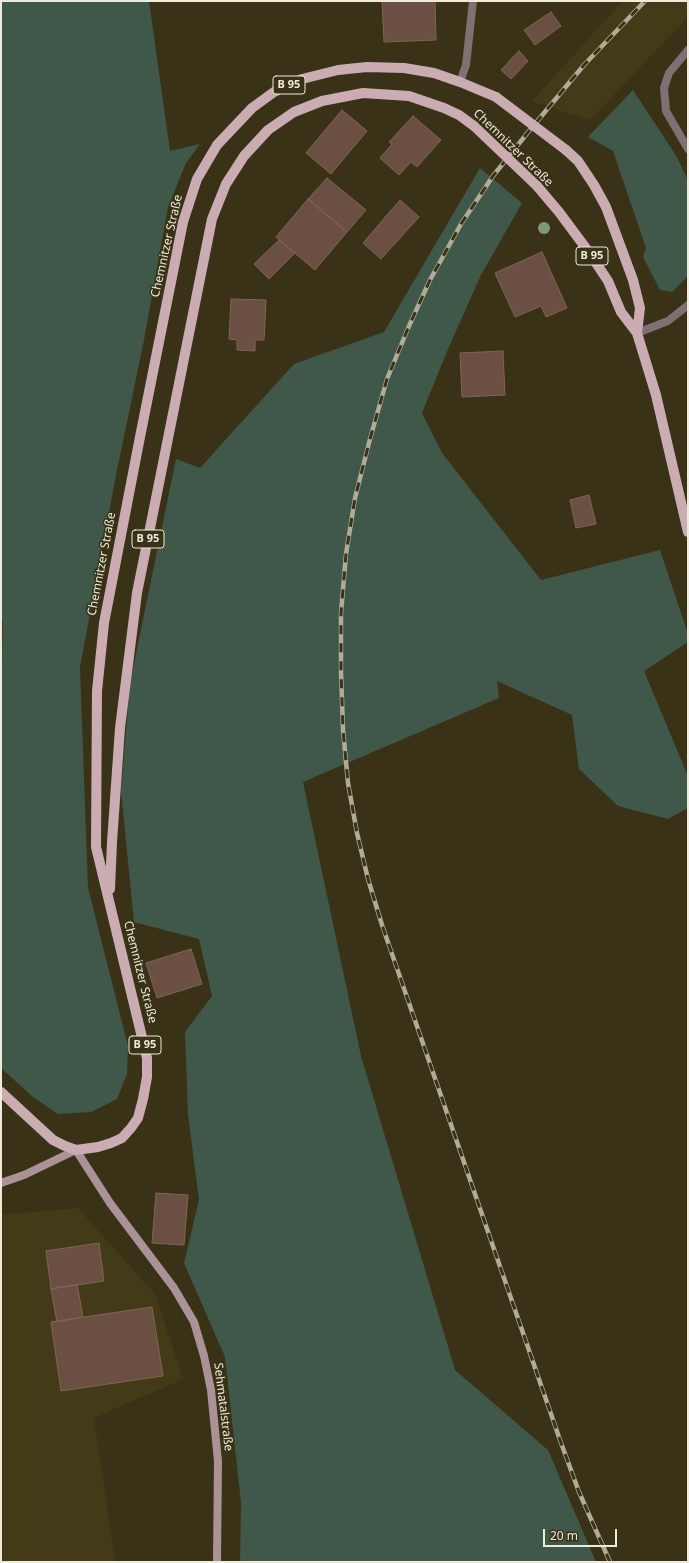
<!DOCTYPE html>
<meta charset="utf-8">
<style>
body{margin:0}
#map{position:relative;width:689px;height:1563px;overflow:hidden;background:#393217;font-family:"Noto Sans",sans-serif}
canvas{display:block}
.frame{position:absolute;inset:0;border:2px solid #eeebdb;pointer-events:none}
.scale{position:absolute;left:543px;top:1529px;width:74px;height:18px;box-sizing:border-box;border:2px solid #eeebdb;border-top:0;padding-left:5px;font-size:12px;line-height:14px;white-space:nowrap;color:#eeebdb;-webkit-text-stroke:3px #393217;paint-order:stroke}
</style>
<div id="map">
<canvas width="689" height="1563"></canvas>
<div class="frame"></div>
<div class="scale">20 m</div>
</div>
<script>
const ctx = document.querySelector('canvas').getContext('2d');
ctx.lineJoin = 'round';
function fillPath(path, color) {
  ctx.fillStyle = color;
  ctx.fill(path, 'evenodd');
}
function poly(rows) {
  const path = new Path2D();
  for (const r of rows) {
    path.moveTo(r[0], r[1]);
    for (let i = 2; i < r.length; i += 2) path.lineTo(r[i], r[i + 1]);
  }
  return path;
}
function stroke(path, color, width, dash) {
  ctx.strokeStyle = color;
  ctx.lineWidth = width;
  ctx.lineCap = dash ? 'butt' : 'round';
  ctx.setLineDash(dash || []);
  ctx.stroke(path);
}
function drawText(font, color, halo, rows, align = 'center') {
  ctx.font = font + ' "Noto Sans",sans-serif';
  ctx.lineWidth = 3;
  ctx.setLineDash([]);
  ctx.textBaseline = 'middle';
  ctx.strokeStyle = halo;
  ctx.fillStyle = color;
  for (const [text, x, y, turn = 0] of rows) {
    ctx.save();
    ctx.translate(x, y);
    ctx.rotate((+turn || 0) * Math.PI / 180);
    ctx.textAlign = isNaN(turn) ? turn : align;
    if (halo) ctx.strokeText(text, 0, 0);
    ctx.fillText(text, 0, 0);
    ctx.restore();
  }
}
const built = poly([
 [623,1,688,1,688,17,590,120,532,101],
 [1,619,3,621,1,704],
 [78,1208,155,1294,183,1379,94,1418,115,1562,1,1562,1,1215]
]);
const green = poly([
 [1,1,149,1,170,151,200,144,186,163,168,207,144,340,116,475,80,667,88,888,128,1046,127,1074,117,1099,91,1112,58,1114,33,1097,1,1068,1,704,3,621,1,619],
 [633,90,677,157,688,181,688,276,672,292,660,290,643,257,646,248,613,151,588,137],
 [480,168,522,203,481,275,448,349,422,413,442,453,541,580,660,550,688,634,688,642,644,671,688,776,688,808,668,819,618,806,579,769,572,715,497,681,499,698,303,782,361,1056,455,1370,548,1450,596,1562,240,1562,241,1502,225,1357,184,1263,199,1200,188,1114,185,1032,212,996,199,939,134,922,121,791,130,683,176,459,200,468,294,364,384,332]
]);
const building = poly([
 [382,1,435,1,436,40,384,42,382,1],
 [551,12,561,26,535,45,524,30,551,12],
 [519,51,528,61,511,79,501,70,519,51],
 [342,110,367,131,331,174,306,153,342,110],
 [413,116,441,140,417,167,411,162,399,175,380,158,392,144,389,142,413,116],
 [327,178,366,210,347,232,308,199,327,178],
 [308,199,347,232,315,270,276,237,308,199],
 [400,200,419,217,381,259,363,243,400,200],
 [279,240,295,253,269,279,254,264,279,240],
 [542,252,567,308,546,317,541,306,515,317,495,273,542,252],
 [231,299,266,300,264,340,255,340,255,351,237,350,237,340,229,339,231,299],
 [503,351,505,395,462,397,460,353,503,351],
 [589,495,596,524,576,528,570,500,589,495],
 [191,949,202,984,157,998,146,963,191,949],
 [156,1193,188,1195,184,1245,152,1243,156,1193],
 [99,1243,104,1281,51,1289,46,1251,99,1243],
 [77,1284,83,1317,57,1322,51,1289,77,1284],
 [152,1307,163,1376,61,1391,51,1322,152,1307]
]);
const minor = poly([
 [460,82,466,65,473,1]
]);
const tertiary = poly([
 [688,50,669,73,664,88,666,111,688,149],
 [637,333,668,321,688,305]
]);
const secondary = poly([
 [1,1183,24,1175,76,1150,110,1203,174,1288,194,1322,204,1356,211,1390,218,1461,217,1562]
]);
const primary = poly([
 [566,150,578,161,594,185,606,207,633,280,640,308,637,333],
 [537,186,559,212,588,251,608,281,621,312,637,333,656,395,688,532],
 [110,889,112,842,120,728,137,593,212,219,226,184,244,156,268,130,294,112,322,101,363,93,409,96,444,108,459,115,474,126],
 [1,1092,53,1140,65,1146,76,1150,98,1147,111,1143,122,1138,131,1128,138,1118,143,1099,147,1077,147,1058,96,847,97,691,104,623,140,437,183,222,197,179,217,145,252,108,274,92,302,79,338,70,367,67,404,68,434,73,460,82,496,97]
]);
const rail = poly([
 [610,1562,579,1492,560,1440,382,925,368,879,357,833,348,783,343,730,341,671,341,613,346,554,355,498,370,439,387,379,409,326,430,280,461,224,493,176,529,131,584,65,645,1]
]);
const primaryBridge = poly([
 [496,97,566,150],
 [474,126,537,186]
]);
const trees = [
 [544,228]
];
const shields = [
 [289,85,32],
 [592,256,32],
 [148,539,32],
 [145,1045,32]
];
const shieldNames = [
 ["B 95",289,85],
 ["B 95",592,256],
 ["B 95",148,539],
 ["B 95",145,1045]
];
const streetNames = [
 ["Chemnitzer Straße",513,148,44],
 ["Chemnitzer Straße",167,246,-77],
 ["Chemnitzer Straße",102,564,-79],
 ["Chemnitzer Straße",140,972,76],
 ["Sehmatalstraße",223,1407,83]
];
fillPath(built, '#433b17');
fillPath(green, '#405849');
fillPath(building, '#6c4f43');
stroke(building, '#826457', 1);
stroke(minor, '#807073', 8);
stroke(tertiary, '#807073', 8);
stroke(secondary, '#ab9297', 8);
stroke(primary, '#ccacb3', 10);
stroke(rail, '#b1ac99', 4.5);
stroke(rail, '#393217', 3, [9]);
stroke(primaryBridge, '#ccacb3', 10);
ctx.fillStyle = '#7d9979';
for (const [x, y] of trees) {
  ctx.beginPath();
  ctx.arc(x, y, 6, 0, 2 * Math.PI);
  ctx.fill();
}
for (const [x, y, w] of shields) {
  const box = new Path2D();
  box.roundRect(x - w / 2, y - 9, w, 18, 3);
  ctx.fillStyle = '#393217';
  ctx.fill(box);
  stroke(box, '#eeebdb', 1);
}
drawText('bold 11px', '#eeebdb', null, shieldNames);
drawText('12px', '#eeebdb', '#393217', streetNames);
</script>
